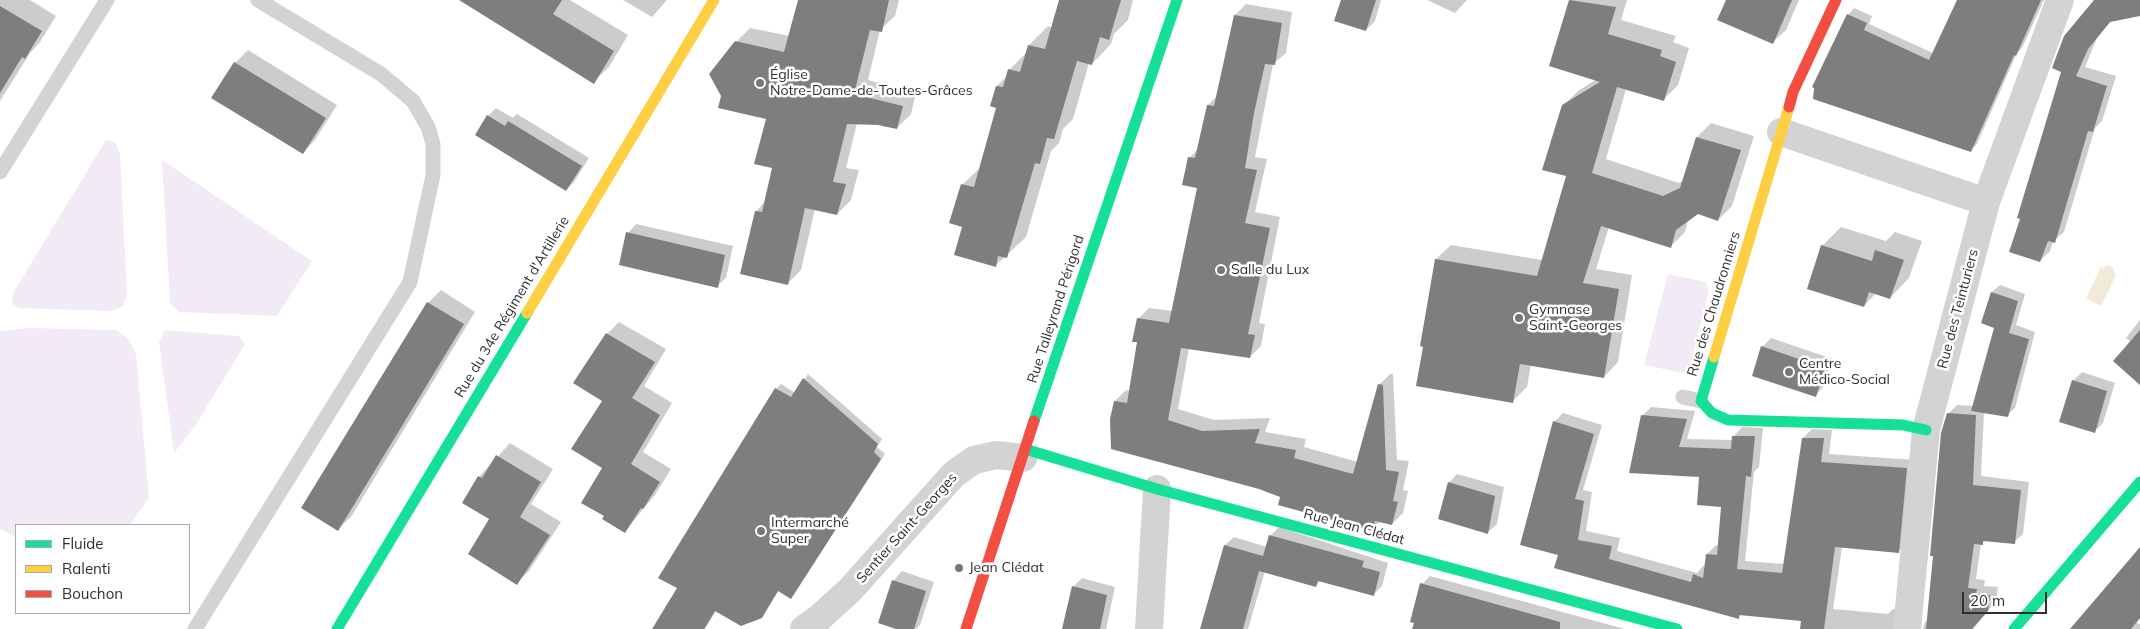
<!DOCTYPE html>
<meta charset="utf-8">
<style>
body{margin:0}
#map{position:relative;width:2140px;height:629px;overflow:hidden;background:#fff;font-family:Mulish,sans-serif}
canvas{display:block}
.legend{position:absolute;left:15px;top:524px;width:175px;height:90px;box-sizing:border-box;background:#fff;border:1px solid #ababab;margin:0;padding:6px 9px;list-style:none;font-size:15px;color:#2e2e2e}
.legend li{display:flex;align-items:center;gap:10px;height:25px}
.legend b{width:25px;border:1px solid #ababab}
.scale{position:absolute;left:1962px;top:592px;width:85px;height:22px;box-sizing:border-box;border:2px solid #2e2e2e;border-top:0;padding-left:6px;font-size:15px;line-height:18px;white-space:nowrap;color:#2e2e2e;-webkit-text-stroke:4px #fff;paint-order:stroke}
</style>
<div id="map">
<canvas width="2140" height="629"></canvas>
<ul class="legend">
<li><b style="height:6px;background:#16e098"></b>Fluide</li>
<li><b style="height:6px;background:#ffcf43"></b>Ralenti</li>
<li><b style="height:6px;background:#f24e42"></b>Bouchon</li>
</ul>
<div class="scale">20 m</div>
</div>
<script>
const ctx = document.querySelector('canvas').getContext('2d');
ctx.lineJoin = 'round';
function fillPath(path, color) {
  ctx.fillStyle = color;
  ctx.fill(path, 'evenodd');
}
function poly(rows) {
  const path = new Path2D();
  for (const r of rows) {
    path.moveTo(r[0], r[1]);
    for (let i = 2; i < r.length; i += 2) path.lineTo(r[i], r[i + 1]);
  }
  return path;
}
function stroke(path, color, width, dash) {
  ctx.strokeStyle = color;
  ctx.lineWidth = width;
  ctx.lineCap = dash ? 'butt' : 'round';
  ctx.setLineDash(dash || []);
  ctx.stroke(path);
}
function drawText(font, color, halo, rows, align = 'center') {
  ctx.font = font + ' Mulish,sans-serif';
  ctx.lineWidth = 5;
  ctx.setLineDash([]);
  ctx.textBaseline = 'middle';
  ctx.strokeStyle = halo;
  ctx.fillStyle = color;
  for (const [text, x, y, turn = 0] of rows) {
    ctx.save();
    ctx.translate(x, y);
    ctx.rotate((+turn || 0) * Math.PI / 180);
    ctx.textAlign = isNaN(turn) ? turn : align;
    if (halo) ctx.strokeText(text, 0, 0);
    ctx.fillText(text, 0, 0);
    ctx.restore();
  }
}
const green = poly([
 [106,140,115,142,120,154,127,294,123,306,111,311,19,308,12,303,13,293],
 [162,160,312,261,277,316,180,312,170,303],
 [1668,274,1706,282,1709,291,1688,374,1644,365],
 [28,328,117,330,128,339,136,354,149,498,130,525,16,525,16,538,0,529,0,331],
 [165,330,239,336,245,344,197,423,174,453,159,342]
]);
const water = poly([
 [2107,265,2112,267,2116,275,2101,306,2086,298,2101,267,2103,268]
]);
const shadow = poly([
 [0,0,30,0,56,16,40,42,30,53,0,101],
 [461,0,570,0,628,35,609,67,593,82],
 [623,0,667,0,652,17],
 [799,0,899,0,895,16,880,30,868,80,916,92,911,114,897,128,878,124,857,123,846,168,859,170,851,200,837,214,815,209,801,270,787,284,756,211,765,202,773,167,767,118,736,42,750,28,790,36],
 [1062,0,1133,0,1128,20,1114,34,1111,44,1092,64,1089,63,1073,119,1063,129,1059,143,1051,151,1026,237,996,265,964,226,962,185,981,167,998,107,997,86,1007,76,1009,70,1027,52,1029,45,1048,26,1053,28],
 [1342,0,1381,0,1375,21,1366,30],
 [1427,0,1467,0,1455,13],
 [1570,0,1627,0,1621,20,1676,36,1673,42,1689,48,1678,85,1664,99,1626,89,1606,159,1679,183,1684,180,1697,137,1711,123,1754,136,1732,206,1718,220,1698,213,1688,220,1685,232,1671,246,1609,227,1596,269,1632,275,1618,362,1604,377,1531,364,1527,387,1513,401,1425,345,1436,259,1451,245,1542,260,1568,175,1563,106,1578,91,1597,79],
 [1727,0,1799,0,1786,30,1772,43],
 [1958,0,2044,0,2022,48,2017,53,1977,144,1971,150,1848,15,1854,8,1872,16,1869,24,1933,53],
 [2096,0,2140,0,2140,15,2112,20,2097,38,2085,67,2116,76,2102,121,2095,128,2064,232,2053,241,2050,251,2040,261,2011,252],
 [1246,4,1292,12,1286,53,1273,64,1255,157,1267,159,1255,212,1280,217,1259,323,1265,324,1261,346,1250,357,1189,348,1178,409,1214,420,1270,418,1265,432,1306,439,1304,447,1358,462,1379,385,1390,374,1393,374,1397,460,1409,461,1403,490,1408,491,1403,513,1392,524,1381,521,1372,529,1282,496,1115,401,1126,390,1130,391,1138,341,1138,319,1149,308,1173,311,1198,187,1189,158,1199,148,1208,105,1218,95,1235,15],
 [248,50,337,105,315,140,303,153,213,98,235,63],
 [496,108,513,118,517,114,589,158,574,182,566,190,476,135,488,116],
 [636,224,733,246,726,278,717,286,628,233],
 [1841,227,1886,241,1895,232,1922,241,1909,278,1890,298,1876,293,1864,306,1822,246],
 [2000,285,2025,294,2016,325,2035,332,2015,408,2007,415,1984,412,1981,476,2029,482,2023,534,2014,542,1986,540,1981,544,1976,579,1985,580,1984,586,1998,587,1996,601,1973,629,1923,629,1925,622,1929,618,1948,414,1957,405,1974,406,1996,327,1987,307,1992,292],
 [441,290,475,312,351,517,338,529,303,507,428,303],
 [2140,320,2140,384,2131,342,2126,338],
 [619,322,666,349,644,386,672,403,643,452,671,469,655,495,625,531,605,516,604,468,603,401,607,334],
 [1771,338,1833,359,1824,386,1816,395,1762,347],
 [2082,372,2115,383,2103,423,2095,431,2073,381],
 [808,374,882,439,877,447,885,454,791,597,779,590,761,617,716,611,705,629,654,629,679,588,660,578,776,389,781,384,795,393],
 [1651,407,1695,411,1687,439,1733,440,1734,436,1742,427,1763,428,1759,467,1754,472,1745,561,1785,564,1803,438,1812,429,1832,430,1829,454,1915,460,1907,543,1898,552,1842,547,1833,609,1888,614,1893,609,1901,610,1903,629,1801,629,1802,620,1742,614,1738,618,1560,554,1554,422,1563,413,1602,425,1583,490,1592,492,1586,531,1620,538,1617,551,1697,573,1703,566,1706,567,1707,554,1716,545,1719,546,1722,506,1700,476,1642,416],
 [510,443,553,469,531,504,561,522,529,571,516,583,491,519,479,477],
 [1457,474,1504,487,1497,524,1488,532,1449,483],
 [1279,527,1388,563,1382,586,1374,594,1321,580,1316,585,1265,571,1248,629,1204,629,1203,625,1225,545,1234,537,1267,547,1270,536],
 [2140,549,2140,618,2137,623,2140,624,2140,629,2071,629],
 [902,571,934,582,920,625,916,629,899,629,880,622,894,580],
 [1430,576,1625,629,1414,629,1422,584],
 [1082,578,1115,587,1106,629,1063,629,1073,587]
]);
const building = poly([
 [459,0,562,0,553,14,614,51,594,84],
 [798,0,889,0,882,32,870,30,854,94,903,106,897,129,878,125,847,124,833,182,846,184,837,215,805,208,788,285,740,274,755,211,762,212,772,168,754,164,766,119,718,108,721,96,709,74,735,41,784,52],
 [1059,0,1121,0,1109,40,1100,37,1092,65,1077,61,1054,139,1047,138,1040,164,1035,163,1007,258,998,256,996,267,954,255,962,227,949,223,961,184,974,187,996,108,990,106,996,86,1003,87,1008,69,1020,72,1028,45,1045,49],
 [1341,0,1376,0,1366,31,1334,21],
 [1569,0,1616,7,1608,34,1662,50,1660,56,1676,62,1664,101,1617,87,1592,173,1663,196,1680,188,1696,137,1741,150,1718,221,1698,214,1676,230,1671,248,1601,226,1583,283,1619,289,1604,378,1520,364,1513,403,1416,386,1423,347,1420,346,1435,259,1537,276,1566,176,1542,170,1562,105,1600,82,1549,66],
 [1726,0,1792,0,1773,44,1717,20],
 [1957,0,2041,0,2016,56,2014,55,1971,152,1813,99,1814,88,1812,87,1847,14,1867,23,1864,30,1929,60],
 [2094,0,2140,0,2140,16,2110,22,2088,49,2076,76,2107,86,2093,132,2088,131,2055,243,2048,241,2040,262,2009,252,2020,219,2017,218,2061,72,2052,68,2064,36],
 [0,6,42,31,25,59,22,57,0,93],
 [1234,15,1282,23,1275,65,1265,64,1254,113,1245,168,1257,170,1245,223,1270,228,1248,334,1255,335,1250,358,1181,348,1168,420,1202,431,1260,429,1255,443,1296,450,1294,458,1353,474,1378,384,1383,385,1386,470,1399,472,1393,501,1398,502,1392,525,1375,521,1372,531,1278,505,1280,497,1259,489,1111,449,1110,419,1114,401,1127,403,1137,342,1132,342,1137,318,1169,323,1197,188,1182,185,1188,157,1195,158,1207,105,1214,106],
 [234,62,326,118,303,154,211,98],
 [487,115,505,126,508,121,582,166,566,191,475,135],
 [626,232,725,255,718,288,619,265],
 [1821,245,1872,261,1875,250,1904,260,1890,299,1869,292,1864,307,1807,289],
 [1991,292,2018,301,2009,333,2029,339,2008,417,1971,411,1994,328,1981,323],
 [427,302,464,324,338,531,301,508],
 [2140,330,2140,385,2113,361],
 [606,333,655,362,632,398,660,415,631,464,660,482,643,509,641,508,625,533,602,519,604,516,581,503,602,468,571,449,602,401,573,383],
 [1761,346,1825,368,1816,397,1752,376],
 [803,378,878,444,874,452,881,459,791,599,778,591,762,618,741,626,715,611,704,629,652,629,677,588,658,578,775,388,791,397],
 [2072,380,2107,391,2095,433,2059,422],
 [1947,413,1976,415,1973,485,2021,490,2015,544,1983,541,1983,545,1974,544,1968,588,1977,589,1976,594,1990,595,1988,611,1972,629,1926,629,1933,556,1930,556,1941,433],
 [1641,415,1687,419,1679,447,1731,449,1732,436,1755,436,1751,477,1746,476,1737,569,1782,573,1802,438,1824,438,1821,462,1907,468,1899,553,1835,547,1824,629,1800,629,1801,621,1739,615,1739,619,1554,568,1558,555,1520,545,1553,421,1594,434,1575,499,1584,501,1578,540,1612,546,1609,559,1691,582,1693,574,1703,578,1706,554,1717,555,1721,507,1697,505,1699,477,1629,473],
 [496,455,541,482,520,517,550,535,517,585,468,554,489,519,462,503,478,476,482,478],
 [1448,482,1495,496,1488,534,1438,519],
 [1269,535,1364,561,1362,567,1380,572,1374,596,1318,581,1316,587,1259,571,1243,629,1200,629,1224,545,1263,556],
 [2140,547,2140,618,2131,629,2070,629],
 [892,580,926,591,914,629,896,629,878,623],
 [1420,583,1560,622,1560,629,1412,629,1414,623,1410,622],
 [1072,586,1107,595,1100,629,1062,629]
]);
const lane = poly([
 [0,172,107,0],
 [1683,397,1701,401],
 [195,629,410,282,433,175,433,144,428,127,413,101,381,74,258,0]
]);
const street = poly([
 [1781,132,1986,202],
 [804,629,818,619,850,590,954,474,974,460,996,455,1023,458],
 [1149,629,1157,489],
 [1907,629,1926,430,1986,202,2060,0]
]);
const fast = poly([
 [1714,357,1701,401,1712,413,1728,420,1903,425,1926,430],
 [1034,421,1177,0],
 [1025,449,1157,489,1677,629],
 [337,629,527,313],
 [2014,629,2140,482]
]);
const slow = poly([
 [527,313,714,0],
 [1714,357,1789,107]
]);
const jam = poly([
 [1789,107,1793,92,1836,0],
 [966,629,1034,421]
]);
const markers = [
 [760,83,5,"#777"],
 [1221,270,5,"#777"],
 [1519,318,5,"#777"],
 [1789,372,5,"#777"],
 [761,531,5,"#777"],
 [959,568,5,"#777"]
];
const poiNames = [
 ["Église",770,75],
 ["Notre-Dame-de-Toutes-Grâces",770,91],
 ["Salle du Lux",1231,270],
 ["Gymnase",1529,310],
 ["Saint-Georges",1529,326],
 ["Centre",1799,364],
 ["Médico-Social",1799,380],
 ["Intermarché",771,523],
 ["Super",771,539],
 ["Jean Clédat",969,568]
];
const streetNames = [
 ["Rue des Chaudronniers",1714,304,-73],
 ["Rue du 34e Régiment d'Artillerie",512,307,-59],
 ["Rue Talleyrand Périgord",1056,309,-72],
 ["Rue des Teinturiers",1958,309,-75],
 ["Rue Jean Clédat",1354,527,15],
 ["Sentier Saint-Georges",907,528,-48]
];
fillPath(green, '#f2ebf5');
fillPath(water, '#f2ead8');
fillPath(shadow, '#0003');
fillPath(building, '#7e7e7e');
stroke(lane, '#d3d3d3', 15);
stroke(street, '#d3d3d3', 28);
stroke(fast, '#16e098', 11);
stroke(slow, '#ffcf43', 11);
stroke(jam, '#f24e42', 11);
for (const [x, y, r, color] of markers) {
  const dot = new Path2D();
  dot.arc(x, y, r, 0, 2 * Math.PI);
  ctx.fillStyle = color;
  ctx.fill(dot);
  stroke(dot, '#fff', 2);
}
drawText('14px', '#2e2e2e', '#fff', poiNames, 'left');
drawText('14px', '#2e2e2e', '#fff', streetNames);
</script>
